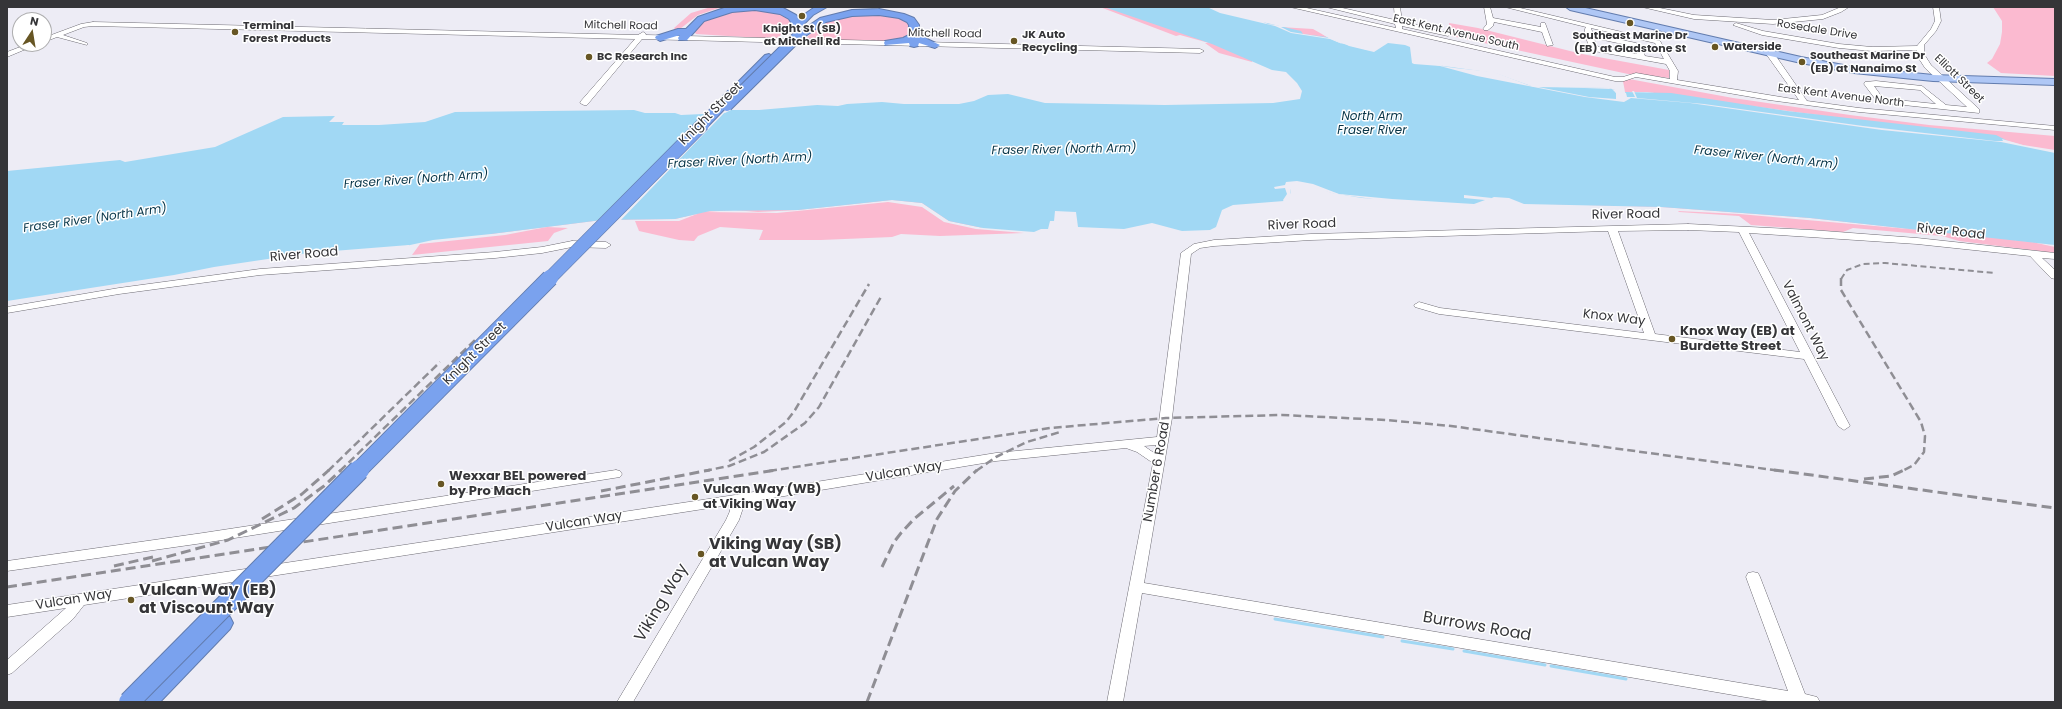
<!DOCTYPE html>
<style>
body{margin:0}
#map{position:relative;width:2062px;height:709px;overflow:hidden;background:#edecf5;font-family:Poppins,sans-serif}
canvas{display:block}
.frame{position:absolute;inset:0;border:8px solid #353538;pointer-events:none}
.north{position:absolute;left:12px;top:12px;width:40px;height:40px;box-sizing:border-box;background:#fff;border:1px solid #aeaeaf;border-radius:50%;rotate:12deg;font-size:11px;font-weight:700;line-height:16px;text-align:center;color:#353538}
.north::after{content:'';display:block;margin:auto;width:14px;height:18px;background:#675624;clip-path:polygon(50% 0,100% 100%,50% 72%,0 100%)}
</style>
<div id="map">
<canvas width="2062" height="709"></canvas>
<div class="frame"></div>
<div class="north">N</div>
</div>
<script>
const ctx = document.querySelector('canvas').getContext('2d');
ctx.lineJoin = 'round';
function fillPath(path, color) {
  ctx.fillStyle = color;
  ctx.fill(path, 'evenodd');
}
function poly(rows) {
  const path = new Path2D();
  for (const r of rows) {
    path.moveTo(r[0], r[1]);
    for (let i = 2; i < r.length; i += 2) path.lineTo(r[i], r[i + 1]);
  }
  return path;
}
function stroke(path, color, width, dash) {
  ctx.strokeStyle = color;
  ctx.lineWidth = width;
  ctx.lineCap = dash ? 'butt' : 'round';
  ctx.setLineDash(dash || []);
  ctx.stroke(path);
}
function drawText(font, color, halo, rows, align = 'center') {
  ctx.font = font + ' Poppins,sans-serif';
  ctx.lineWidth = 3;
  ctx.setLineDash([]);
  ctx.textBaseline = 'middle';
  ctx.strokeStyle = halo;
  ctx.fillStyle = color;
  for (const [text, x, y, turn = 0] of rows) {
    ctx.save();
    ctx.translate(x, y);
    ctx.rotate((+turn || 0) * Math.PI / 180);
    ctx.textAlign = isNaN(turn) ? turn : align;
    if (halo) ctx.strokeText(text, 0, 0);
    ctx.fillText(text, 0, 0);
    ctx.restore();
  }
}
const green = poly([
 [711,7,722,7,698,15,676,32,674,28,691,13],
 [1100,7,1120,7,1148,16,1252,60,1252,62,1219,53,1205,43,1209,43,1180,35,1176,36],
 [1993,7,2055,7,2055,76,2001,73,1987,63,1992,59,2000,44,2002,32,2002,21],
 [737,9,769,9,787,17,790,21,789,26,777,39,696,34,694,31,701,22],
 [864,13,900,17,911,26,911,32,907,37,884,41,805,39,820,25,828,21],
 [1449,23,1478,28,1582,54,1669,70,1669,78,1638,74,1628,74,1447,35,1450,31],
 [1280,27,1313,29,1329,38,1318,38,1291,32],
 [1629,79,1733,98,1850,115,1929,125,2055,136,2055,151,2034,148,2003,140,1647,92,1625,92,1623,81],
 [908,196,983,228,949,221,922,203,892,200,798,210,758,212,734,210,705,212,777,213,888,202,922,207,944,222,976,229,1024,233,940,236,901,234,892,237,821,240,759,240,763,230,720,227,698,236,694,241,679,240,639,231,635,221,679,221,697,214,675,219,602,220,491,234,374,236],
 [1548,204,1794,205,2055,245,1990,237,2032,242,2055,247,2055,253,1959,241,1942,236,1853,228,1843,232,1751,225,1739,216,1679,212,1678,211,1739,214,1920,230,1810,218,1661,207],
 [547,227,568,228,554,233,548,241,412,255,420,244,505,235]
]);
const water = poly([
 [1104,7,1208,7,1224,13,1301,31,1303,34,1327,37,1340,43,1368,50,1375,49,1388,42,1407,44,1413,46,1414,62,1495,73,1534,87,1609,88,1615,90,1618,100,1623,101,1626,100,1625,92,1671,93,1787,111,1996,135,2010,142,2034,148,2055,151,2055,245,1810,218,1661,207,1524,204,1509,198,1494,197,1475,205,1362,198,1332,193,1306,184,1289,184,1291,193,1284,201,1233,205,1222,210,1216,227,1210,230,1182,231,1152,223,1124,229,1078,227,1076,212,1055,211,1054,221,1050,221,1048,229,1041,229,1034,232,983,228,949,221,922,203,892,200,798,210,710,211,675,219,602,220,491,234,433,240,401,247,301,258,7,304,7,171,120,160,125,162,215,147,283,117,335,116,329,122,344,122,342,125,379,125,425,122,455,112,634,110,645,113,675,113,681,115,725,113,731,110,759,110,817,105,838,106,847,104,882,102,904,104,959,104,974,101,988,95,1008,94,1045,103,1165,105,1273,103,1300,99,1302,91,1297,83,1286,72,1272,70,1212,44]
]);
const pier = poly([
 [1207,7,1255,18,1268,24,1291,27,1281,27,1291,32,1329,38,1322,34,1326,35,1342,44,1330,39,1291,33,1275,26,1220,13],
 [1387,41,1408,43,1415,46,1416,60,1419,61,1440,63,1442,66,1455,68,1494,72,1528,85,1589,97,1616,99,1616,93,1612,89,1557,87,1609,88,1618,91,1618,99,1623,100,1623,92,1626,93,1627,97,1635,97,1632,91,1634,91,1637,98,1704,104,1863,126,1995,141,2003,141,2002,139,2023,145,2055,150,2055,153,2001,142,1882,130,1690,103,1631,98,1624,102,1585,97,1477,76,1440,66,1414,64,1412,63,1410,47,1405,45,1388,43,1374,52,1349,46,1341,42,1370,48,1381,42],
 [728,109,620,221,596,222,707,112],
 [1297,181,1313,184,1339,194,1392,199,1474,204,1485,200,1464,198,1464,195,1492,198,1480,205,1470,206,1396,202,1335,194,1299,184,1290,185,1291,197,1284,202,1283,200,1287,194,1285,188,1275,189,1274,187,1285,185,1286,182],
 [409,245,409,247,401,249,301,260,7,306,7,301,174,275,214,267,308,253]
]);
const stream = poly([
 [1275,619,1383,637],
 [1402,641,1453,649],
 [1464,651,1545,665],
 [1551,666,1626,679]
]);
const minor = poly([
 [1290,7,1302,7,1396,28,1395,24,1326,7,1338,7,1395,20,1394,7,1400,7,1402,21,1451,34,1448,36,1402,26,1402,29,1615,77,1623,77,1636,73,1670,79,1670,71,1666,64,1594,51,1589,46,1585,35,1585,29,1586,27,1505,7,1516,7,1660,41,1678,71,1677,80,1799,100,1764,51,1768,49,1771,49,1807,101,1859,108,2055,126,2055,130,1859,112,1769,100,1636,77,1624,81,1615,81,1290,7],
 [1591,28,1655,43,1664,59,1645,56,1641,46,1636,43,1593,34,1591,28],
 [1594,38,1632,46,1637,54,1599,47,1596,45,1594,38],
 [1484,7,1490,7,1493,18,1541,27,1541,23,1545,23,1553,45,1547,46,1542,32,1494,22,1493,26,1488,30,1484,30,1483,29,1487,24,1484,7],
 [1642,7,1655,7,1694,15,1773,20,1822,15,1841,7,1849,7,1841,12,1823,19,1773,24,1694,19,1642,7],
 [1933,7,1939,7,1941,21,1936,31,1924,45,1924,54,1931,65,1979,109,1979,113,1885,103,1876,100,1864,84,1865,82,1876,81,1922,86,1946,105,1967,107,1925,68,1916,54,1917,50,1872,51,1839,48,1762,35,1733,25,1736,23,1763,31,1839,44,1872,47,1917,46,1931,29,1935,21,1933,7],
 [1874,86,1920,90,1936,104,1887,99,1882,97,1874,86],
 [93,22,638,35,643,32,645,33,646,35,1200,49,1204,51,1200,53,642,39,587,105,584,105,580,103,581,101,635,39,93,26,84,27,63,35,87,43,87,45,57,37,44,42,44,38,54,34,81,24,93,22],
 [28,44,38,44,7,57,7,52,28,44],
 [1688,224,1811,230,1917,238,2055,253,2055,259,2042,258,2055,270,2055,279,2051,278,2030,256,1917,244,1749,233,1850,426,1844,430,1838,426,1804,359,1439,314,1415,307,1414,305,1419,302,1440,308,1644,333,1608,231,1311,240,1214,246,1200,248,1191,254,1172,418,1144,583,1788,691,1746,577,1748,573,1753,572,1758,573,1760,577,1805,694,1817,697,1820,702,1774,702,1142,593,1123,702,1107,702,1153,463,1137,452,1126,448,996,461,742,503,742,511,739,520,633,702,617,702,726,520,730,511,729,505,84,605,73,619,12,673,7,675,7,660,66,608,7,617,7,605,735,495,996,453,1157,437,1181,253,1194,244,1214,240,1311,234,1688,224],
 [1688,230,1739,232,1800,352,1655,334,1618,231,1688,230],
 [1156,445,1154,453,1144,446,1156,445],
 [572,241,606,242,611,245,606,248,572,247,542,253,495,258,260,275,119,294,7,313,7,307,119,288,260,269,495,252,542,247,572,241],
 [616,470,620,471,622,474,620,477,203,543,7,571,7,561,203,533,616,470]
]);
const major = poly([
 [1566,7,1581,7,1801,57,1854,67,1933,75,2055,79,2055,85,1933,81,1854,73,1801,63,1570,10,1566,7]
]);
const highway = poly([
 [727,7,783,8,796,15,799,18,815,7,827,7,813,15,797,31,793,32,788,29,792,24,789,19,780,14,755,10,732,12,704,21,687,40,679,40,678,38,680,35,660,41,655,38,656,36,678,29,686,29,698,17,727,7],
 [879,9,904,14,914,18,919,25,919,34,924,35,927,39,940,45,935,48,919,43,918,46,914,47,910,46,909,43,885,45,884,43,885,41,903,38,909,35,909,25,907,22,899,18,879,15,852,16,826,22,804,37,796,37,795,35,820,18,852,10,879,9],
 [769,54,774,57,773,59,736,96,728,96,726,94,765,55,769,54],
 [223,615,230,617,233,623,230,629,160,702,135,702,138,695,216,617,223,615]
]);
const railFar2 = poly([
 [1841,279,1847,270,1863,264,1885,263,1995,273]
]);
const railFar1 = poly([
 [1841,278,1841,290,1921,422,1925,436,1924,452,1914,465,1902,471],
 [729,461,754,447,786,422,795,410,869,284],
 [328,471,440,362],
 [340,471,477,338],
 [704,471,729,466,764,452,805,423,819,407,882,295],
 [769,471,1050,428,1166,418,1282,415,1386,420,1451,426,1781,471],
 [976,471,996,457,1027,442,1060,432]
]);
const rail = poly([
 [1774,470,2055,508],
 [1864,479,1891,476,1904,470],
 [601,491,710,470],
 [262,519,302,494,329,470],
 [152,561,228,540,294,508,324,486,341,470],
 [114,566,157,556],
 [882,567,894,542,901,533,914,519,954,486],
 [7,587,776,470],
 [867,702,937,519,955,491,977,470]
]);
const highwayBridgeFar3 = poly([
 [727,106,798,36],
 [702,125,732,94]
]);
const highwayBridgeFar2 = poly([
 [549,279,703,124]
]);
const highwayBridgeFar1 = poly([
 [358,471,550,278]
]);
const highwayBridge = poly([
 [129,702,359,470]
]);
const markers = [
 [802,16,4,"#675624"],
 [1630,23,4,"#675624"],
 [235,32,4,"#675624"],
 [1014,41,4,"#675624"],
 [1715,47,4,"#675624"],
 [589,57,4,"#675624"],
 [1802,62,4,"#675624"],
 [1672,339,4,"#675624"],
 [441,484,4,"#675624"],
 [695,497,4,"#675624"],
 [701,554,4,"#675624"],
 [131,600,4,"#675624"]
];
const farPoinames = [
 ["Terminal",243,26],
 ["Forest Products",243,39],
 ["Knight St (SB)",802,29,"center"],
 ["at Mitchell Rd",802,42,"center"],
 ["JK Auto",1022,35],
 ["Recycling",1022,48],
 ["Southeast Marine Dr",1630,36,"center"],
 ["(EB) at Gladstone St",1630,49,"center"],
 ["Waterside",1723,47],
 ["Southeast Marine Dr",1810,56],
 ["(EB) at Nanaimo St",1810,69],
 ["BC Research Inc",597,57]
];
const farStreetnames = [
 ["Mitchell Road",621,26,1],
 ["Rosedale Drive",1817,30,9],
 ["East Kent Avenue South",1456,33,13],
 ["Mitchell Road",945,34,1],
 ["Elliott Street",1959,79,44],
 ["East Kent Avenue North",1841,96,7]
];
const farWaternames = [
 ["North Arm",1372,117],
 ["Fraser River",1372,131],
 ["Fraser River (North Arm)",1064,150,-1],
 ["Fraser River (North Arm)",1766,158,6],
 ["Fraser River (North Arm)",740,161,-3],
 ["Fraser River (North Arm)",416,180,-4],
 ["Fraser River (North Arm)",95,219,-8]
];
const streetNames = [
 ["Knight Street",711,114,-45],
 ["River Road",1626,215,-1],
 ["River Road",1302,225,-2],
 ["River Road",1951,232,6],
 ["River Road",304,255,-5],
 ["Knox Way",1614,318,7],
 ["Valmont Way",1805,321,63],
 ["Knight Street",475,354,-45],
 ["Vulcan Way",904,472,-9],
 ["Number 6 Road",1157,472,-80],
 ["Vulcan Way",584,522,-9],
 ["Vulcan Way",74,600,-9]
];
const poiNames = [
 ["Knox Way (EB) at",1680,332],
 ["Burdette Street",1680,347],
 ["Wexxar BEL powered",449,477],
 ["by Pro Mach",449,492],
 ["Vulcan Way (WB)",703,490],
 ["at Viking Way",703,505]
];
const nearPoinames = [
 ["Viking Way (SB)",709,545],
 ["at Vulcan Way",709,563],
 ["Vulcan Way (EB)",139,591],
 ["at Viscount Way",139,609]
];
const nearStreetnames = [
 ["Viking Way",662,603,-59],
 ["Burrows Road",1477,627,10]
];
fillPath(green, '#fbbad0');
fillPath(water, '#a1d8f4');
fillPath(pier, '#edecf5');
stroke(stream, '#a1d8f4', 3);
stroke(minor, '#6d6b73', 1);
stroke(major, '#627cae', 2);
stroke(highway, '#627cae', 2);
fillPath(minor, '#fff');
fillPath(major, '#afc7f5');
fillPath(highway, '#7aa2ee');
stroke(railFar2, '#8f8e94', 2, [6, 3.5]);
stroke(railFar1, '#8f8e94', 2.5, [8, 4]);
stroke(rail, '#8f8e94', 3, [10, 5]);
stroke(highwayBridgeFar3, '#627cae', 12, []);
stroke(highwayBridgeFar2, '#627cae', 14, []);
stroke(highwayBridgeFar1, '#627cae', 18, []);
stroke(highwayBridge, '#627cae', 22, []);
stroke(highwayBridgeFar3, '#7aa2ee', 10);
stroke(highwayBridgeFar2, '#7aa2ee', 13);
stroke(highwayBridgeFar1, '#7aa2ee', 16);
stroke(highwayBridge, '#7aa2ee', 20);
for (const [x, y, r, color] of markers) {
  const dot = new Path2D();
  dot.arc(x, y, r, 0, 2 * Math.PI);
  ctx.fillStyle = color;
  ctx.fill(dot);
  stroke(dot, '#fff', 1.5);
}
drawText('bold 11px', '#353538', '#fff', farPoinames, 'left');
drawText('11px', '#353538', '#fff', farStreetnames);
drawText('italic 12px', '#073548', '#fff', farWaternames);
drawText('13px', '#353538', '#fff', streetNames);
drawText('bold 13px', '#353538', '#fff', poiNames, 'left');
drawText('bold 16px', '#353538', '#fff', nearPoinames, 'left');
drawText('16px', '#353538', '#fff', nearStreetnames);
</script>
